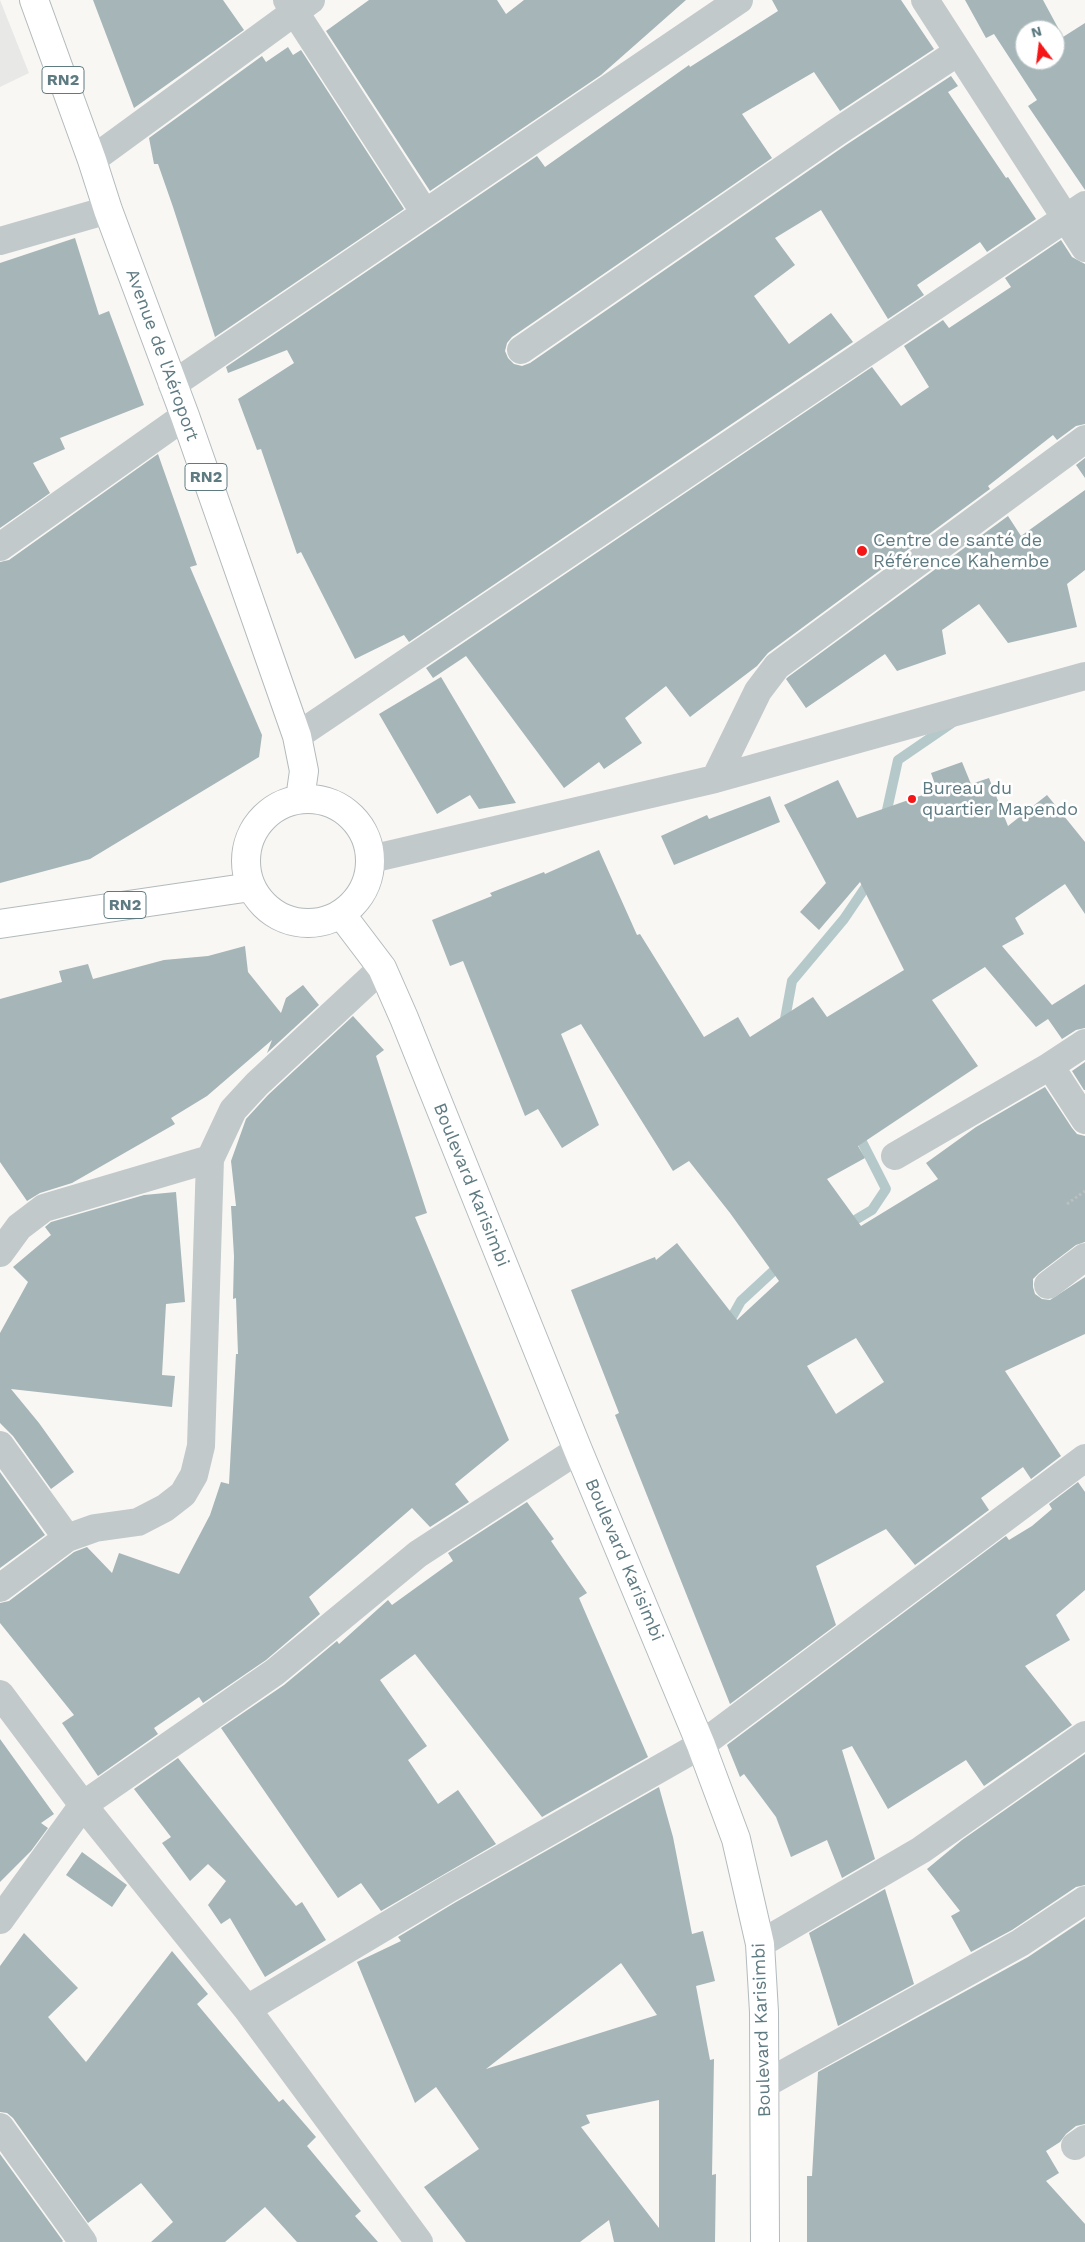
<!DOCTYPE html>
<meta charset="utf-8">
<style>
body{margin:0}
#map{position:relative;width:1085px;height:2242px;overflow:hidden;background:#f8f7f4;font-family:"Work Sans",sans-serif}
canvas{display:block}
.north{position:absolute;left:1015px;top:20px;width:50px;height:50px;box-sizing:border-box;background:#fff;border:1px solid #bfcacd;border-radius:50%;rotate:345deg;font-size:14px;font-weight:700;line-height:20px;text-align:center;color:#5f7b82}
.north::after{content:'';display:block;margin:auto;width:18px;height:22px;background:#f51717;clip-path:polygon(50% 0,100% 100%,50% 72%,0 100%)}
</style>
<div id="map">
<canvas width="1085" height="2242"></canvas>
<div class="north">N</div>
</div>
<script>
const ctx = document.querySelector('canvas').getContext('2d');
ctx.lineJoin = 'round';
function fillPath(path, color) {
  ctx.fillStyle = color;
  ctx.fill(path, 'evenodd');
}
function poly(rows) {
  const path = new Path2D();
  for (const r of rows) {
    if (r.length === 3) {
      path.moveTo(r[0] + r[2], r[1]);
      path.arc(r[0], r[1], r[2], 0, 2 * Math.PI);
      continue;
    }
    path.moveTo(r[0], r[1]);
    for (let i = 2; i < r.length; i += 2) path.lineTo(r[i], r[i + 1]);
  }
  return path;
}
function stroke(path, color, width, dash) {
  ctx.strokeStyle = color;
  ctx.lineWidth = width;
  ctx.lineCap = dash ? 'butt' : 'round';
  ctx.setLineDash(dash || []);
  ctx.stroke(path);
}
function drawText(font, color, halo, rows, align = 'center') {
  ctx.font = font + ' "Work Sans",sans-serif';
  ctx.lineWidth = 5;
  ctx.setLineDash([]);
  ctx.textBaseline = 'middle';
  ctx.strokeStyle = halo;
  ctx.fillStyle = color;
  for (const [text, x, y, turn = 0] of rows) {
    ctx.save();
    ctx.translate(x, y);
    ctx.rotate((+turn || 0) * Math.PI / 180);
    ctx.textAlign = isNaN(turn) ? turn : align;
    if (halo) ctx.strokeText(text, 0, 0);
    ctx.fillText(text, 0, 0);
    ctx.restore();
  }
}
const built = poly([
 [0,0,29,73,0,87]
]);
const stream = poly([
 [885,819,898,760,952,723],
 [789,1025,785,1019,792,981,844,919,871,879],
 [845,1226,872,1210,886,1189,857,1132],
 [727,1326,741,1301,781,1264]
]);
const building = poly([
 [93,0,223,0,244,30,134,108],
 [369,0,497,0,506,14,524,0,686,0,601,75,430,191,326,31],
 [772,0,901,0,934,49,840,111,814,72,742,114,772,158,512,337,507,343,505,351,508,358,514,364,522,366,530,363,846,145,951,76,958,86,948,92,1006,178,1008,177,1036,219,987,252,980,242,917,285,924,295,888,319,821,210,775,238,795,265,754,296,789,344,831,313,853,342,409,642,404,635,355,659,301,552,297,554,261,449,257,450,238,399,294,363,287,350,228,373,226,367,537,156,545,167,689,65,690,67,778,11],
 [965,0,1043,0,1063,37,1085,23,1085,190,1028,106,1037,100,994,34,986,38],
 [1025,30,1055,30,1055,60,1025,60],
 [288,47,293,55,301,50,404,209,215,337,173,207,158,164,154,164,149,138,262,56,266,62],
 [75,238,99,315,109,311,144,405,60,438,65,449,33,463,50,493,0,528,0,263],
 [1061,240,1072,257,1085,264,1085,424,1076,426,1057,440,1053,435,988,486,990,489,768,653,757,666,690,717,666,686,625,718,642,743,604,769,599,762,564,788,466,656,433,678,426,668,872,367,901,406,929,387,904,346,943,320,949,328,1011,287,1005,278],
 [158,454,197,565,190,567,262,735,259,757,90,859,0,883,0,562,9,560],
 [1085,458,1085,478,1076,465],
 [1085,490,1085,570,1067,584,1077,627,1008,643,979,604,942,630,946,654,897,671,885,654,806,708,786,679,788,677,1008,516,1021,536],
 [441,677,516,803,479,809,470,795,437,814,379,714],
 [962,762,971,784,989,778,1008,826,1047,795,1085,842,1085,914,1065,884,1015,918,1024,934,1002,946,1052,1005,1085,984,1085,1028,1076,1030,1062,1039,1048,1019,1036,1027,985,967,932,1000,978,1066,858,1146,865,1158,827,1179,861,1226,938,1179,926,1163,976,1127,1045,1087,1072,1128,1077,1134,1085,1136,1085,1242,1076,1245,1039,1273,1033,1279,1033,1287,1035,1294,1042,1299,1050,1300,1085,1277,1085,1334,1005,1371,1061,1456,1031,1479,1023,1467,981,1498,989,1510,915,1565,886,1529,816,1566,836,1625,730,1704,615,1415,619,1413,571,1290,655,1257,656,1260,677,1243,737,1320,779,1281,730,1213,689,1161,673,1171,581,1024,561,1034,599,1125,562,1148,538,1109,525,1116,463,961,450,966,432,920,492,896,490,893,544,872,545,874,599,850,637,935,640,934,704,1037,738,1017,750,1037,813,997,827,1017,904,970,860,882,819,930,800,912,826,883,784,805,838,780,857,818,937,790,931,773],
 [856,1338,884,1382,836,1414,807,1366],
 [770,796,780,822,674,865,661,836,707,815,709,819],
 [245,946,248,972,281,1013,286,998,303,985,319,1005,267,1053,272,1040,207,1096,171,1118,175,1124,72,1183,40,1193,27,1201,0,1162,0,999,62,982,59,971,88,964,93,979,164,960,208,956],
 [353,1016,384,1050,376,1056,427,1213,415,1217,509,1440,455,1484,469,1502,430,1527,412,1508,309,1597,320,1614,266,1660,203,1703,199,1697,154,1728,158,1734,98,1776,62,1723,74,1715,0,1623,0,1603,9,1601,74,1552,87,1547,112,1573,119,1553,179,1574,210,1515,221,1482,229,1484,236,1354,238,1354,236,1298,233,1299,234,1256,231,1206,236,1206,231,1161,246,1119,268,1095],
 [1085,1062,1085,1090,1084,1090,1072,1071],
 [176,1192,185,1302,166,1304,162,1375,175,1376,172,1407,11,1389,39,1423,74,1472,51,1489,13,1436,0,1423,0,1333,28,1282,13,1267,51,1235,45,1227,51,1222,144,1195],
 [0,1472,45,1535,0,1568],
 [1078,1482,1085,1492,1085,1590,1056,1615,1070,1640,1025,1666,1072,1725,984,1786,966,1760,888,1809,852,1746,842,1750,875,1859,842,1878,827,1840,791,1857,776,1817,744,1774,740,1777,727,1745,1006,1536,1009,1540,1032,1526,1052,1509,1049,1504],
 [527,1502,554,1539,551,1541,587,1593,579,1598,648,1757,542,1817,415,1654,380,1680,427,1746,408,1760,438,1804,458,1790,496,1844,381,1911,361,1883,338,1898,221,1728,284,1685,337,1641,339,1644,388,1600,392,1605,453,1561,448,1553],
 [0,1739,54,1814,41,1823,48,1828,31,1851,0,1882],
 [1085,1754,1085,1885,1076,1887,1012,1930,971,1952,951,1916,960,1911,927,1869,962,1840],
 [178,1758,296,1906,302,1902,326,1940,265,1977,230,1918,221,1924,208,1905,226,1881,208,1864,190,1881,162,1843,171,1837,134,1789],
 [659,1787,673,1837,692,1934,703,1931,715,1981,696,1986,710,2060,714,2059,712,2175,716,2174,715,2242,614,2242,609,2220,580,2242,466,2242,424,2187,479,2149,436,2087,415,2103,357,1962,401,1941,398,1937,456,1902],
 [621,1963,657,2015,486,2069],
 [659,2100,659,2228,581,2127,590,2123,586,2115],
 [82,1852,127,1885,112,1907,66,1875],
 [885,1889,914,1984,838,2026,809,1933],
 [1085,1919,1085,2124,1076,2126,1066,2134,1060,2142,1046,2151,1059,2173,1046,2181,1085,2224,1085,2242,807,2242,807,2176,812,2176,818,2072,1028,1957],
 [24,1933,78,1988,48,2017,86,2062,172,1951,208,1994,197,2004,279,2102,283,2099,316,2137,307,2146,361,2211,355,2216,378,2242,297,2242,265,2207,225,2242,151,2242,173,2222,141,2183,88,2223,13,2118,7,2113,0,2112,0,1966],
 [0,2154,63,2241,62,2242,0,2242]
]);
const path = poly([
 [1067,1204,1085,1191]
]);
const minor = poly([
 [287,0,425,213],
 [925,0,1085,248],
 [92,160,311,0],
 [0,241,108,210],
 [521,350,837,132,958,52],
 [172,385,739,0],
 [0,547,185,416],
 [297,736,1085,205],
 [715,779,758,691,777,666,1085,439],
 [371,859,715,779,1085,676],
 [1085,1043,1050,1066,1085,1120],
 [895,1156,1050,1066],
 [0,1253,19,1227,44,1208,210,1159],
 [1048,1285,1085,1257],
 [0,1445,67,1538],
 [0,1588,67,1538,95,1528,138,1522,165,1508,183,1494,194,1475,201,1446,210,1159,233,1110,257,1084,382,968],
 [0,1694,83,1805,247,2009,419,2242],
 [0,1920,83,1805,275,1672,418,1554,578,1450],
 [760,1944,921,1850,1085,1735],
 [247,2009,448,1889,701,1745,1085,1458],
 [765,2084,1020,1943,1085,1900],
 [0,2127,83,2242],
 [1075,2146,1085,2139]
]);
const major = poly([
 [341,914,382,968,404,1018,578,1450,701,1745,736,1839,760,1944,764,2012,765,2242]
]);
const highway = poly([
 [34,0,92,160,108,210,185,416,297,736,304,771,300,799],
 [308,861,62],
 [0,924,251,887]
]);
const markers = [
 [862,551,6,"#f51717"],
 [912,799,5,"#f51717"]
];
const shields = [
 [63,80,42],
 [206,477,42],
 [125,905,42]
];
const shieldNames = [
 ["RN2",63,80],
 ["RN2",206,477],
 ["RN2",125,905]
];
const streetNames = [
 ["Avenue de l'Aéroport",162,355,70],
 ["Boulevard Karisimbi",471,1185,68],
 ["Boulevard Karisimbi",624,1560,67],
 ["Boulevard Karisimbi",762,2030,-92]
];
const poiNames = [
 ["Centre de santé de",873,541],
 ["Référence Kahembe",873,562],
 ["Bureau du",922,789],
 ["quartier Mapendo",922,810]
];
fillPath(built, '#e8e9e7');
stroke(stream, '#b6c9ca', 10);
fillPath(building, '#a6b5b7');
stroke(major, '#b3bbbd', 30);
stroke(highway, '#b3babc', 30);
stroke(path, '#babfc1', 3, [2.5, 2.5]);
stroke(minor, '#c2c9cb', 28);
stroke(major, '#fff', 28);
stroke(highway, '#fff', 28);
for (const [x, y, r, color] of markers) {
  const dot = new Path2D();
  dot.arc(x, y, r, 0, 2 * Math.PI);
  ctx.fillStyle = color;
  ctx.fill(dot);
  stroke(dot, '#fff', 2);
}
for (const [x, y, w] of shields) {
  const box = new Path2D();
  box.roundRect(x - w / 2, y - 13.5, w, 27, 4);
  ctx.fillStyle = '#fff';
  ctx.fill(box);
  stroke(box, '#5f7b82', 1);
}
drawText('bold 16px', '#5f7b82', null, shieldNames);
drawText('18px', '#5f7b82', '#fff', streetNames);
drawText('18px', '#5f7b82', '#fff', poiNames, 'left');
</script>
